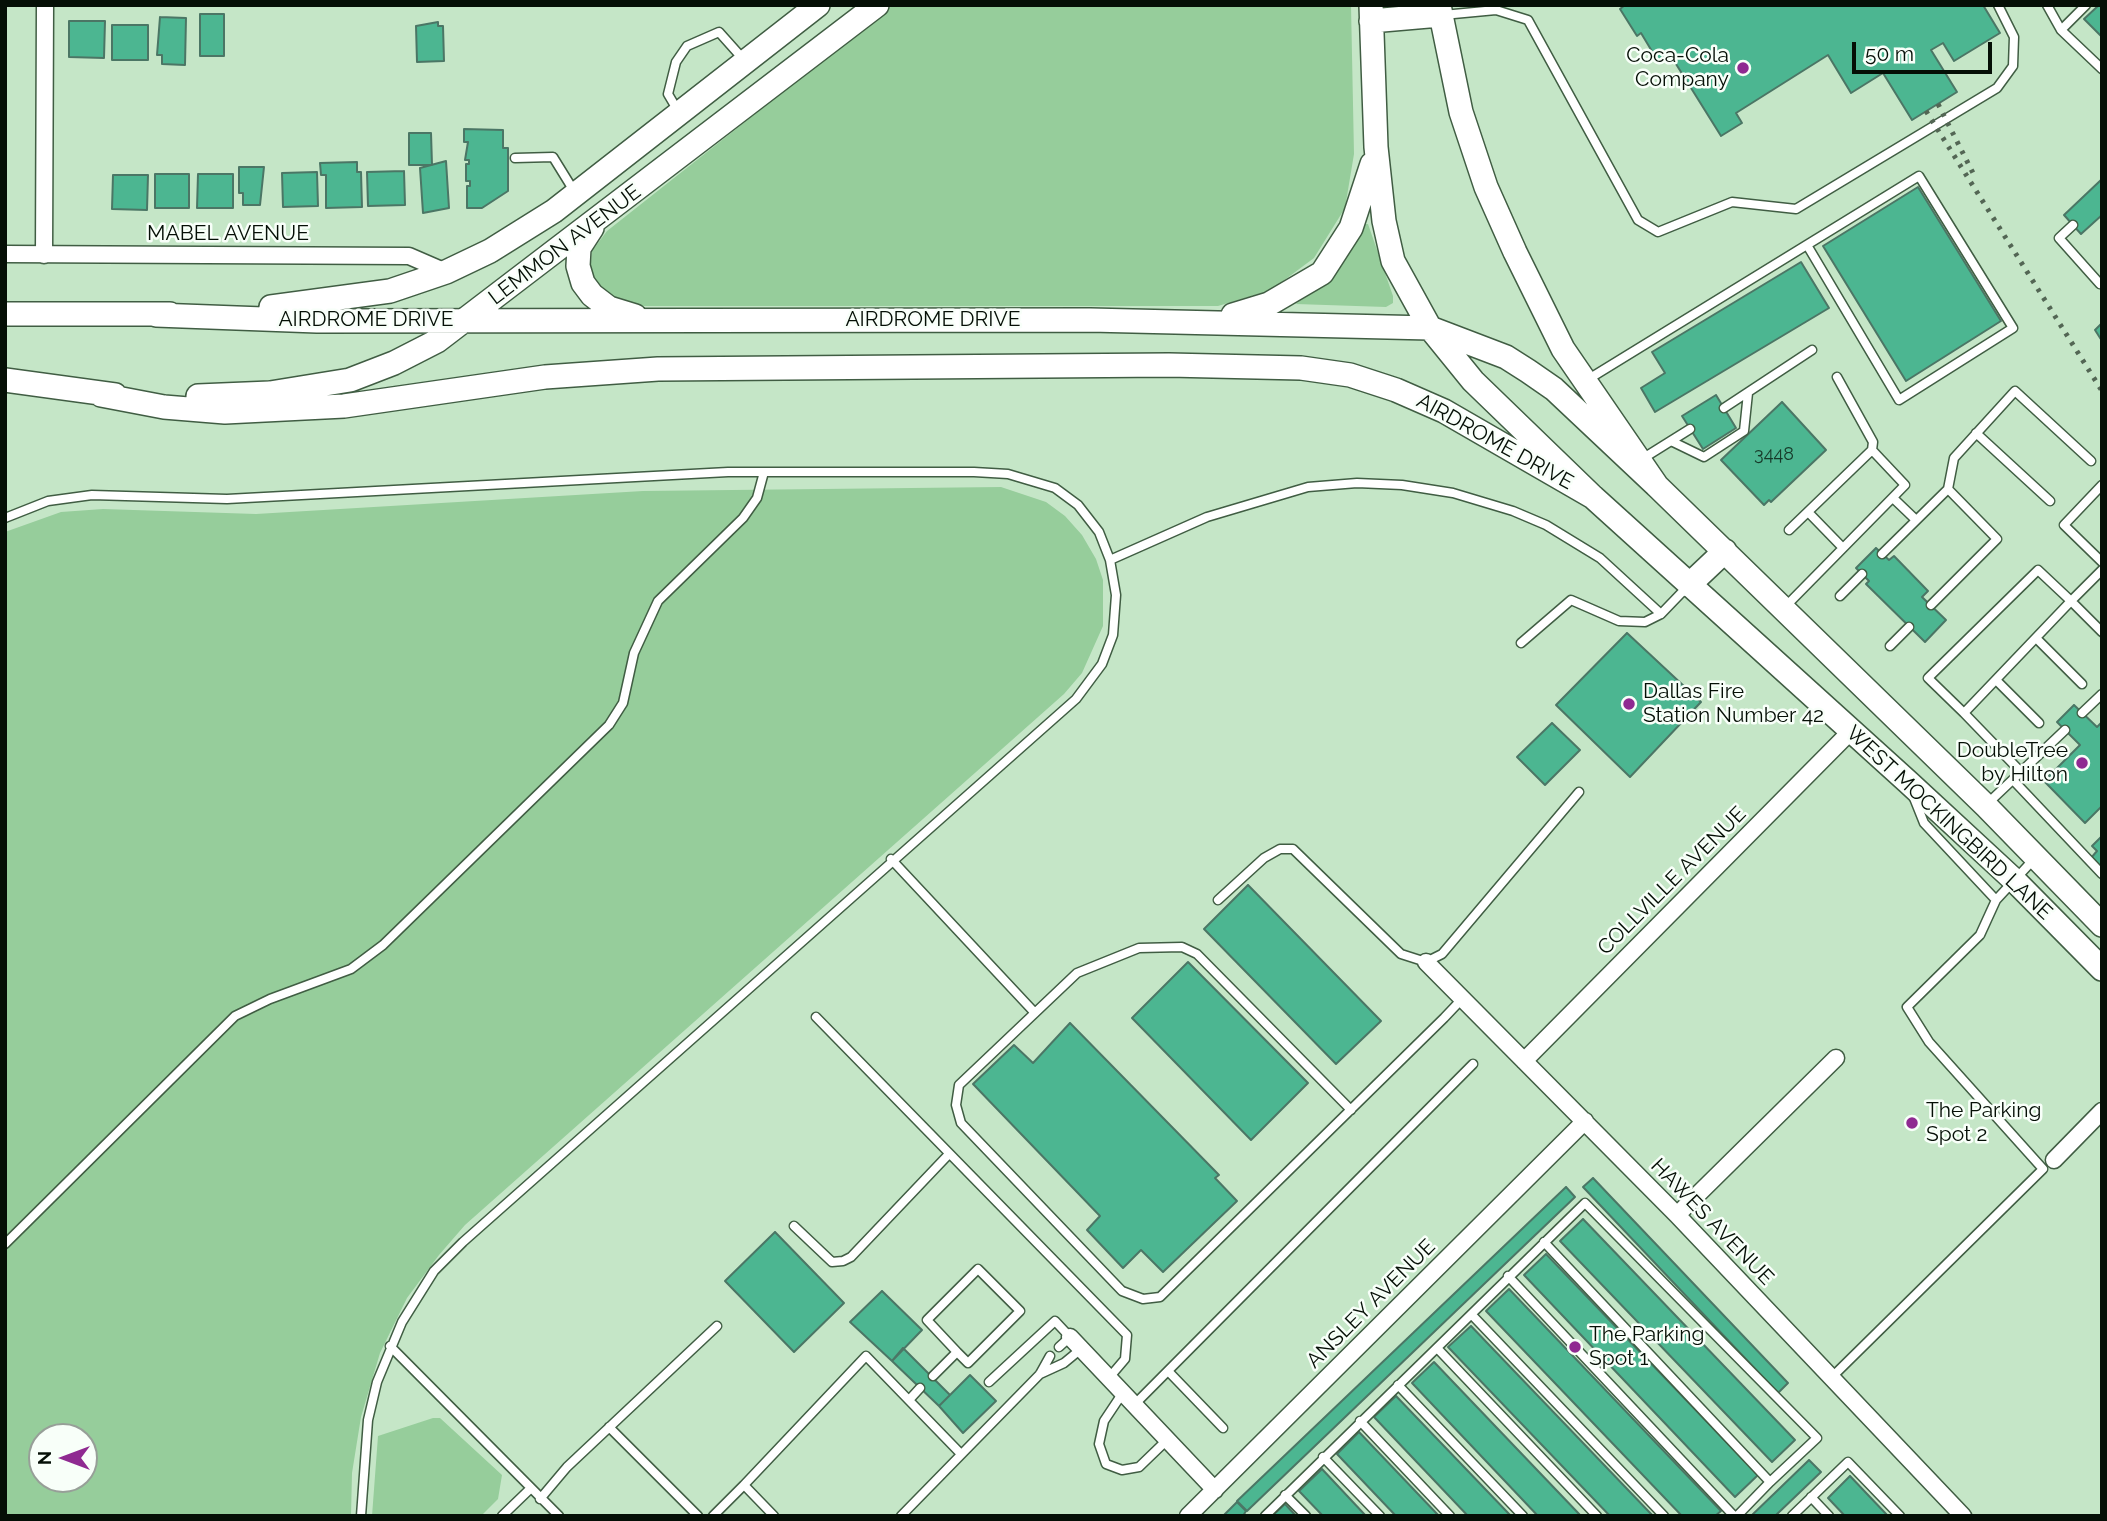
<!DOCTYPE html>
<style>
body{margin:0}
#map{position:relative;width:2107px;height:1521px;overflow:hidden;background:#c5e6c7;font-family:Raleway,sans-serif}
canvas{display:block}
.frame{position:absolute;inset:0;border:7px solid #050f06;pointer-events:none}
.north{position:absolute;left:28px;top:1423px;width:70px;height:70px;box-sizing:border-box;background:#f8fff9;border:2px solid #979f98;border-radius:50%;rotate:270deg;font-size:19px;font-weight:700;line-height:28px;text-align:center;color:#050f06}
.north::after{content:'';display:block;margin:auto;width:24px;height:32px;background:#8f2a91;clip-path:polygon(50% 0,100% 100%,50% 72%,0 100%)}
.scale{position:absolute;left:1852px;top:42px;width:140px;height:32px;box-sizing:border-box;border:4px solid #050f06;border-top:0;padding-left:9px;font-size:21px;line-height:24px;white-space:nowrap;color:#050f06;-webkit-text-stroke:5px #f8fff9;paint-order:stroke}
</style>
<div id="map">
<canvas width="2107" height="1521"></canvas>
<div class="frame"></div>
<div class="north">N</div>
<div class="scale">50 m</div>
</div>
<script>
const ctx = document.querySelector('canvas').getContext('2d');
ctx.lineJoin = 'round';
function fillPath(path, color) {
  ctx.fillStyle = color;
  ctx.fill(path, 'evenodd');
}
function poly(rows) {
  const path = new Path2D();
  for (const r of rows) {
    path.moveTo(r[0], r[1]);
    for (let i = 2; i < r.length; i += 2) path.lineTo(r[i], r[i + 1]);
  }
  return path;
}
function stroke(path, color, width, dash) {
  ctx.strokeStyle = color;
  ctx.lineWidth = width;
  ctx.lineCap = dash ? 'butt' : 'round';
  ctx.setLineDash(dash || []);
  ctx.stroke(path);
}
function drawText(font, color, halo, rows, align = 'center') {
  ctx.font = font + ' Raleway,sans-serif';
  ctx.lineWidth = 5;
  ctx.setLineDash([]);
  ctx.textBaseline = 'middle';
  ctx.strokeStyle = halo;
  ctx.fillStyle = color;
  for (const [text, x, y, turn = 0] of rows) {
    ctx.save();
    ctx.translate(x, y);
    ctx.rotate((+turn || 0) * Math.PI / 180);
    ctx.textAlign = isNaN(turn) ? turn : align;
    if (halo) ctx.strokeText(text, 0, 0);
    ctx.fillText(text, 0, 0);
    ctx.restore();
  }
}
const green = poly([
 [893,5,1351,5,1354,154,1345,208,1314,258,1271,290,1218,306,618,306,598,292,590,273,592,251,607,231],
 [1365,224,1368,224,1393,296,1393,303,1386,307,1296,304],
 [1001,487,1046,502,1065,516,1082,535,1096,559,1103,580,1103,626,1082,673,1064,694,465,1225,439,1255,407,1298,380,1353,361,1417,352,1473,351,1516,5,1516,5,532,61,512,103,509,256,514,643,491],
 [42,1437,84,1437,84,1479,42,1479],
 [433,1418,440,1418,502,1475,498,1499,481,1516,372,1516,378,1436]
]);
const building = poly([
 [1625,5,1983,5,2000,33,1954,61,1943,43,1931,50,1957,92,1912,120,1883,73,1851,93,1828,55,1736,113,1742,123,1721,136,1671,56,1659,63,1641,33,1637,36,1620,9,1625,5],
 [2099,5,2102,5,2102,37,2084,19,2099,5],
 [200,14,224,14,224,56,200,56,200,14],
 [160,17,186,18,185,65,162,64,162,55,157,55,160,17],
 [69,21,105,21,104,58,69,57,69,21],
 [438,22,438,26,443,26,444,61,417,62,416,26,438,22],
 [112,25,148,25,148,60,112,60,112,25],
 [464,129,503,130,503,148,508,148,508,191,482,208,467,208,467,186,470,186,470,181,466,181,466,164,469,164,469,160,465,160,468,142,464,142,464,129],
 [409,133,431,133,432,165,409,165,409,133],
 [446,161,449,208,423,213,420,168,446,161],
 [357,162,357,172,361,172,362,207,326,208,326,175,321,175,320,163,357,162],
 [239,167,264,167,260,205,243,205,243,193,239,193,239,167],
 [404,171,405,205,368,206,367,172,404,171],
 [317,172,318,206,283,207,282,173,317,172],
 [155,174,189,174,189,208,155,208,155,174],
 [198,174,233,174,233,208,197,208,198,174],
 [113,175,148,175,147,210,112,209,113,175],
 [2102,179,2102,215,2081,234,2064,215,2102,179],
 [1918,187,2001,321,1906,381,1823,246,1918,187],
 [1801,262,1829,308,1655,412,1641,388,1665,373,1652,352,1801,262],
 [2102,323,2102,341,2095,330,2102,323],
 [1716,395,1736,428,1703,449,1682,416,1716,395],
 [1782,402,1826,450,1771,502,1769,500,1764,505,1721,460,1782,402],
 [1876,548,1889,560,1894,556,1928,591,1922,597,1946,620,1925,642,1866,584,1869,581,1856,568,1876,548],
 [1627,633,1701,702,1630,777,1556,705,1627,633],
 [2074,705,2097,727,2102,722,2102,806,2085,823,2044,781,2080,745,2057,722,2074,705],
 [1552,723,1580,750,1545,785,1517,757,1552,723],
 [2102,836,2102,869,2091,858,2097,851,2092,846,2102,836],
 [1248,885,1381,1021,1336,1064,1204,929,1248,885],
 [1188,962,1308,1083,1251,1140,1132,1018,1188,962],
 [1070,1023,1219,1175,1215,1178,1237,1201,1163,1272,1141,1250,1123,1268,1087,1230,1100,1216,973,1084,1014,1045,1033,1063,1070,1023],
 [1593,1178,1788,1383,1778,1393,1583,1187,1593,1178],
 [1566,1187,1575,1197,1247,1511,1237,1501,1566,1187],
 [1583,1219,1795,1440,1772,1462,1560,1241,1583,1219],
 [775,1232,844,1303,794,1352,725,1281,775,1232],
 [1546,1254,1758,1475,1735,1497,1524,1275,1546,1254],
 [1509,1289,1721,1511,1715,1516,1682,1516,1486,1311,1509,1289],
 [882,1291,922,1330,892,1361,850,1322,882,1291],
 [1471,1326,1653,1516,1610,1516,1448,1347,1471,1326],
 [903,1348,950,1395,939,1406,892,1361,903,1348],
 [1434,1362,1581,1516,1538,1516,1412,1383,1434,1362],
 [970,1375,996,1401,963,1433,939,1406,970,1375],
 [1396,1396,1511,1516,1468,1516,1374,1417,1396,1396],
 [1359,1432,1439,1516,1396,1516,1337,1454,1359,1432],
 [1809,1460,1821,1472,1775,1516,1751,1516,1809,1460],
 [1322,1469,1366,1516,1323,1516,1299,1491,1322,1469],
 [1850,1476,1888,1516,1845,1516,1828,1498,1850,1476],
 [1237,1502,1246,1511,1243,1516,1223,1516,1237,1502],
 [1285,1504,1296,1516,1272,1516,1285,1504]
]);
const service = poly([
 [2047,5,2061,30,2102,69],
 [1443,15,1496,10,1528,20,1638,220,1658,232,1732,202,1796,209,1997,88,2013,66,2014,37,1998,5],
 [2061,30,2086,5],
 [678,111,668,94,676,62,687,46,719,32,744,60],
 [515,158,553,157,574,191],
 [2073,225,2059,238,2100,284,2102,282],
 [1587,380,1919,176,2013,328,1899,400,1807,245],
 [1724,408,1812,350],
 [1976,433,2050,501],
 [1671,441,1704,457,1744,431,1748,393],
 [1642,459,1690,429],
 [2102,485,2064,525,2102,562],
 [1948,489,1954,458,2015,391,2091,461],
 [1893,498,1916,520],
 [1808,512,1843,548],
 [5,518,48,501,92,495,227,499,728,472,974,472,1008,474,1055,488,1078,505,1099,532,1110,560,1116,595,1113,635,1102,664,1076,699,463,1242,434,1271,402,1322,377,1382,368,1420,361,1516],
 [1789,530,1872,450,1873,442,1837,377],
 [1882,554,1948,489,1997,539,1931,605],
 [1110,560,1207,517,1308,487,1357,483,1402,485,1453,493,1513,511,1546,525,1600,558,1661,614],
 [1840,596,1862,574],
 [1785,607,1905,485,1872,450],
 [2036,638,2082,684],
 [1521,643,1571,600,1619,621,1645,622,1661,614,1687,587],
 [1890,646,1909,627],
 [1996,680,2039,723],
 [1964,713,1928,678,2038,570,2071,601,2102,570],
 [2082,713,2102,694],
 [2021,772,1964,713,2071,601,2102,632],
 [2013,780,2102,874],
 [1914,798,1924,823,1996,900],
 [1986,805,2065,730],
 [891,859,1035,1013],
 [1218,900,1264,858,1280,849,1293,849,1401,954,1426,962,1442,954,1579,792],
 [816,1017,1127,1335,1125,1359,1108,1379],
 [1351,1110,1197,954,1182,947,1139,948,1077,973,959,1085,956,1105,961,1123,1122,1291,1143,1299,1160,1297,1444,1018,1462,999],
 [794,1226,832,1262,843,1261,851,1257,949,1154],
 [1544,1242,1770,1482,1737,1516],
 [5,1244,235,1016,270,999,351,969,383,945,609,725,623,703,634,653,658,601,743,518,757,498,764,472],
 [1508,1276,1734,1516],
 [1472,1315,1664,1516],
 [390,1346,559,1516],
 [1437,1348,1597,1516],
 [1168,1371,1223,1428],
 [1040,1374,1064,1363,1081,1349],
 [933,1376,957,1352,968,1363,1020,1311,978,1269,927,1320,957,1352],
 [1832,1377,2043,1169,1929,1042,1907,1007,1980,935,1996,900,2035,858],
 [989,1382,1055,1321,1070,1337,1059,1347],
 [1398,1385,1523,1516],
 [1122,1394,1104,1421,1099,1444,1106,1464,1122,1470,1139,1467,1167,1440],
 [909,1400,920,1388],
 [1134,1405,1473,1064],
 [1360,1421,1450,1516],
 [609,1427,698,1516],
 [1323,1457,1380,1516],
 [1285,1495,1306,1516],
 [1811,1497,1829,1516],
 [540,1499,567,1467,717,1326],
 [502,1516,530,1489],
 [713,1516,744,1485],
 [774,1516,744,1485,866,1356,961,1454],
 [901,1516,1040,1374,1050,1356],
 [1265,1516,1585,1203,1817,1438,1770,1482],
 [1792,1516,1848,1462,1900,1516]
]);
const minor = poly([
 [5,254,409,256,446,272],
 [44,255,45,5],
 [1426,962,1677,1215,1963,1516],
 [1524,1061,1851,731],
 [2054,1160,2102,1111],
 [1677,1215,1836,1058],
 [1070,1337,1215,1490],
 [1188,1516,1585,1121]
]);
const secondary = poly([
 [1371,5,1376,147,1384,221,1393,261,1430,328,1473,381,1593,497,1908,782,2014,880,2102,969],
 [1439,5,1461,112,1486,187,1515,252,1563,349,1657,486,1986,806,2102,925],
 [1371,21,1440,15],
 [592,228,579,248,578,266,583,283,592,295,609,308,635,316],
 [271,307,390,291,446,272,490,251,554,211,818,5],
 [5,314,170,314],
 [156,315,317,321,1090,320,1430,328,1506,357,1528,371,1554,389,1657,486],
 [1233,315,1269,304,1322,273,1351,228,1372,164],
 [5,380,115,395],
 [101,395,164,407,225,412,344,406,545,377,658,369,1169,365,1301,368,1350,375,1396,390,1444,411,1593,497],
 [198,396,270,393,350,380,394,363,437,341,877,5],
 [1689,585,1725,551]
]);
const rail = poly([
 [1938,104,1974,175],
 [1926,111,2102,391]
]);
const markers = [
 [1743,68,7,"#8f2a91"],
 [1629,704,7,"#8f2a91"],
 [2082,763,7,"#8f2a91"],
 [1912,1123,7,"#8f2a91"],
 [1575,1347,7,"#8f2a91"]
];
const numberNames = [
 ["3448",1774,455]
];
const poiNames = [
 ["Coca-Cola",1729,56,"right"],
 ["Company",1729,80,"right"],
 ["Dallas Fire",1643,692],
 ["Station Number 42",1643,716],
 ["DoubleTree",2068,751,"right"],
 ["by Hilton",2068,775,"right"],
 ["The Parking",1926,1111],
 ["Spot 2",1926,1135],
 ["The Parking",1589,1335],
 ["Spot 1",1589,1359]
];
const streetNames = [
 ["MABEL AVENUE",228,234],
 ["LEMMON AVENUE",565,245,-37],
 ["AIRDROME DRIVE",366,320],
 ["AIRDROME DRIVE",933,320],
 ["AIRDROME DRIVE",1495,442,29],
 ["WEST MOCKINGBIRD LANE",1949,823,43],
 ["COLLVILLE AVENUE",1672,881,-45],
 ["HAWES AVENUE",1712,1222,46],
 ["ANSLEY AVENUE",1371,1304,-45]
];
fillPath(green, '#96cd9b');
fillPath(building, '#4cb691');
stroke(building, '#4b7665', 2);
stroke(service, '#405d43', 11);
stroke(minor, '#405d43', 19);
stroke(secondary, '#405d43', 26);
stroke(service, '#fff', 8);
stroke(minor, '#fff', 16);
stroke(secondary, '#fff', 23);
stroke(rail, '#536654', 5, [3.5, 7]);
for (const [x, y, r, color] of markers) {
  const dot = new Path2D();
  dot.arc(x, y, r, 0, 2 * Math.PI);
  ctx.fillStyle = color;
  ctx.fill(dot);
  stroke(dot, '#f8fff9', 2.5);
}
drawText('18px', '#173929', null, numberNames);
drawText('21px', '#050f06', '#f8fff9', poiNames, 'left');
drawText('21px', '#050f06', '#f8fff9', streetNames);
</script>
